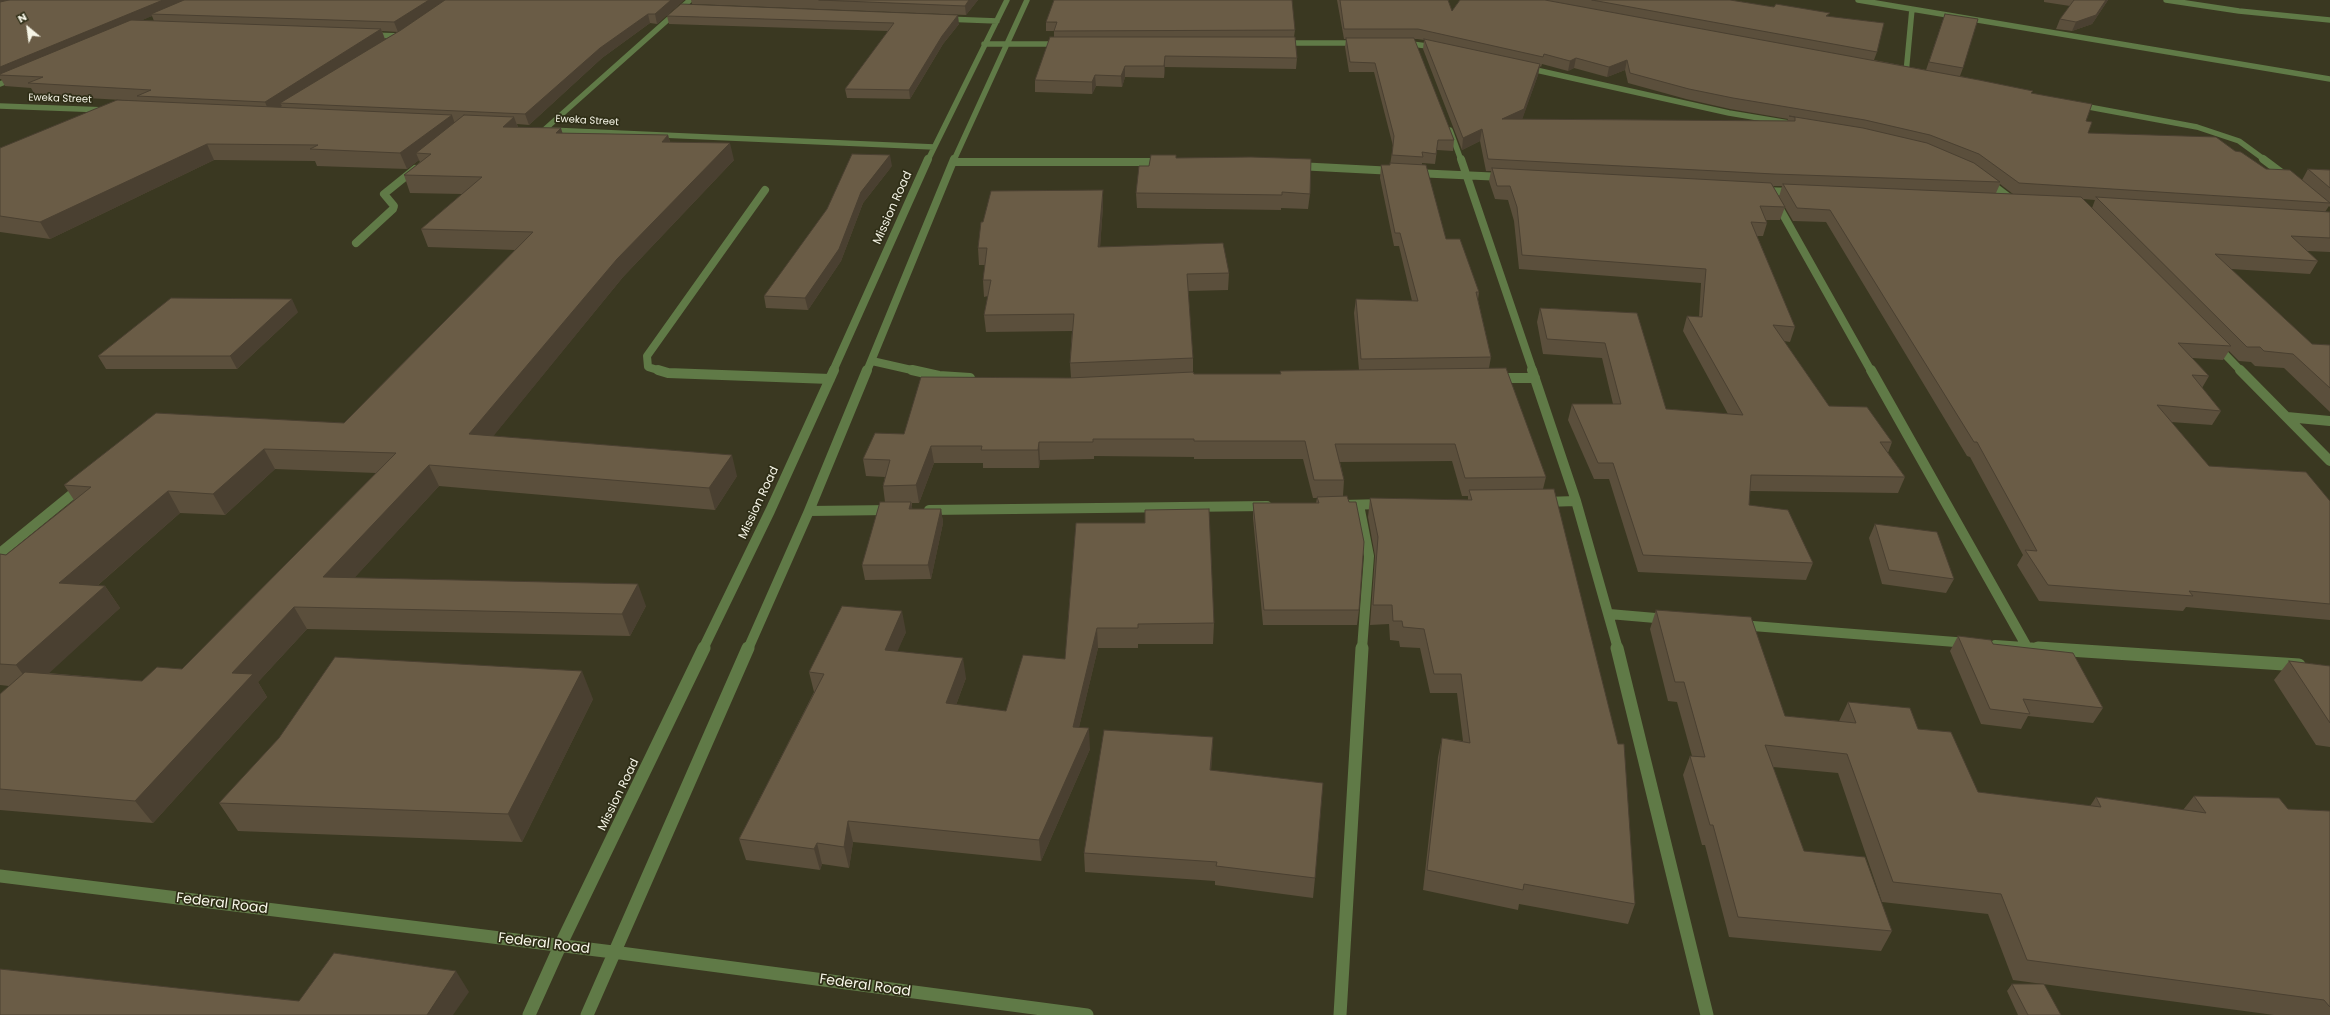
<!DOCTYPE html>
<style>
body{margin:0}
#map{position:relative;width:2330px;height:1015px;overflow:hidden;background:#3a3821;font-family:Poppins,sans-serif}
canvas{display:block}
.north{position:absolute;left:8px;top:8px;width:40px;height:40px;-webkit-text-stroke:3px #2f2e17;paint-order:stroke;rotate:331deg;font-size:11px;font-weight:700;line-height:16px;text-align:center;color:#f6f5e7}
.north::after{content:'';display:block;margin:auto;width:14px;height:18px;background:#f6f5e7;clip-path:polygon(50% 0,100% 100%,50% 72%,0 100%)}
</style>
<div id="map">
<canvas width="2330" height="1015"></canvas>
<div class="north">N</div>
</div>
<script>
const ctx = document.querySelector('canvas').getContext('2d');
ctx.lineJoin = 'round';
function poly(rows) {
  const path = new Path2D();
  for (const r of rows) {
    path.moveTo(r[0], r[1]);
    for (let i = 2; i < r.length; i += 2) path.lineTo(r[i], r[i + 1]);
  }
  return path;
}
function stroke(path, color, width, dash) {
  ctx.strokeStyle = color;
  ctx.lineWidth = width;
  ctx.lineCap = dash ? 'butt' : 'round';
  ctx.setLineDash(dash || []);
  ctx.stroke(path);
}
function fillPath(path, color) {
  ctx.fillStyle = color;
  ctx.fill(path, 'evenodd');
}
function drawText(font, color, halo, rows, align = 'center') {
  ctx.font = font + ' Poppins,sans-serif';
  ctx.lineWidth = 3.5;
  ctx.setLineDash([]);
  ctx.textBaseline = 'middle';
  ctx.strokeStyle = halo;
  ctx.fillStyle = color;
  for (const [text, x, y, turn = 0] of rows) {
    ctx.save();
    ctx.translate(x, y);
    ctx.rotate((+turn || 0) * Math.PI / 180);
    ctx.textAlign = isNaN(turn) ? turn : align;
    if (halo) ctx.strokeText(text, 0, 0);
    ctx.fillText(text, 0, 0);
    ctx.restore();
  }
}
const minorFar3 = poly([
 [1858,0,2330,79],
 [2166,0,2239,11,2330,20],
 [945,19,997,21],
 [370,35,402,36],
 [1284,43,1358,43],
 [1404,43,1435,47],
 [984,44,1062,44],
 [1527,68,1729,113,1789,123],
 [1906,73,1912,9],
 [0,84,15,78],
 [2078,105,2197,127,2239,141,2265,160],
 [0,106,106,110],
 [544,130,690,0],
 [549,130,934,147],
 [1450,130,1461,160],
 [928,160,1007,0],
 [954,160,1027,0]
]);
const minorFar2 = poly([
 [1461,159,1533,371],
 [2263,159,2287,177],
 [953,162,1163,162],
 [1297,166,1395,171],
 [1415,173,1503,177],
 [1987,181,2012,200],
 [1762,191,1794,192],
 [1776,202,1871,371],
 [356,243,393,209,394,206,384,194,415,169],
 [2217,346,2241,371],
 [872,361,916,371],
 [661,371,648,367,647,356,765,190],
 [833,371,928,159],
 [867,371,954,159]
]);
const minorFar1 = poly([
 [658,370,668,373,830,379],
 [912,370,939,376,970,378],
 [1532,370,1576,501,1618,649],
 [1871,370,2027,647],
 [2240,370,2330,461],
 [1497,378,1535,378],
 [2287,417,2330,421],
 [1545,502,1576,501],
 [1343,505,1383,504],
 [1359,505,1369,556,1362,649],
 [929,510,1267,506],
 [809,511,891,510],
 [0,553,81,487],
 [1609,614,1667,619],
 [1740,625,1968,643],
 [1995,645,2053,649],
 [703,649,770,511,834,370],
 [748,649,809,511,867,370]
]);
const minor = poly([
 [1617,648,1707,1015],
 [2038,648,2299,665],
 [0,876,613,952,1087,1015],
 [529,1015,560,946,704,648],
 [587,1015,748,648],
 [1340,1015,1362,648]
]);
const wall = poly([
 [0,0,684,0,657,24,650,23,602,58,529,125,517,124,518,127,562,133,668,135,670,142,734,160,623,277,493,436,737,476,715,510,439,486,354,578,646,606,630,636,307,629,258,682,267,697,153,823,0,810,0,694,9,686,0,685,0,554,6,555,74,500,64,485,344,423,515,250,428,247,421,229,462,194,410,193,404,175,420,162,419,160,407,169,317,166,315,161,214,160,50,239,0,232,0,148,139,101,35,95,31,88,5,86,1,79,0,79],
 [152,16,154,21,140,21,149,17],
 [382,31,398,32,385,39],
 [275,469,376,473,182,669,142,681,48,673,120,608,105,586,97,586,180,513,225,515],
 [691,0,978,0,966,15,692,4],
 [1337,0,1448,0,1452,11,1460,0,1730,0,1829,16,1877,52,1874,60,1926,70,1945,14,1963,68,1960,76,2032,93,2086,121,2088,133,2235,151,2266,169,2302,180,2308,169,2330,170,2330,207,2329,206,2325,212,2330,212,2330,252,2307,251,2318,261,2310,274,2231,269,2312,344,2330,345,2330,412,2284,368,2255,366,2251,362,2239,361,2229,351,2223,360,2192,358,2209,376,2202,388,2221,411,2212,425,2171,422,2209,466,2330,501,2330,620,2186,607,2183,611,2039,601,2017,565,2023,555,1970,457,1967,456,1826,222,1793,221,1779,197,1782,186,1773,186,1785,207,1780,220,1766,220,1767,223,1763,236,1757,236,1795,327,1790,342,1784,341,1829,406,1892,442,1888,453,1905,477,1898,493,1750,491,1749,505,1813,563,1806,580,1638,572,1609,479,1594,479,1568,420,1572,404,1613,404,1602,358,1543,354,1537,322,1540,308,1637,313,1666,409,1728,414,1683,331,1687,316,1699,317,1701,283,1519,269,1514,221,1508,200,1495,199,1489,181,1491,171,1486,171,1480,141,1462,150,1423,49,1424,40,1417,39,1414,39,1454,140,1453,151,1437,150,1435,164,1422,163,1422,165,1446,239,1479,292,1478,300,1491,357,1489,368,1546,477,1543,489,1635,904,1628,924,1519,904,1518,910,1423,890,1438,757,1442,738,1463,741,1457,693,1430,693,1420,648,1400,647,1399,641,1390,640,1389,624,1370,625,1375,556,1368,517,1370,498,1468,500,1468,496,1462,496,1452,461,1340,462,1344,480,1343,496,1359,610,1357,625,1263,625,1253,518,1253,503,1316,503,1317,498,1313,498,1303,459,1194,459,1194,457,1094,456,1094,459,1040,460,1039,468,983,468,983,463,934,463,919,503,912,503,912,509,941,509,943,523,931,579,865,580,862,565,885,502,883,486,885,477,866,476,863,459,904,434,1071,378,1070,363,1072,331,986,332,984,315,988,296,984,297,983,280,985,265,979,265,978,248,983,222,1103,190,1103,206,1100,247,1229,273,1228,290,1188,291,1193,358,1193,372,1194,374,1280,374,1280,371,1359,370,1354,313,1356,299,1412,301,1399,246,1394,246,1380,178,1381,165,1390,165,1393,146,1374,72,1349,72,1345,47,1346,39,1344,39],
 [1542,64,1568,71,1574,68,1607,77,1625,70,1628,83,1686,99,1730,109,1788,119,1787,121,1522,119,1538,75,1540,66,1541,67],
 [2000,184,2013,194,1996,193],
 [2083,199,2095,200,2092,208],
 [2044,0,2108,0,2092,24,2072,31,2056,29,2060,19,2070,6,2044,2],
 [667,16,959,24,943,44,910,99,847,98,845,89,888,31,669,24],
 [1046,22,1295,30,1294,37,1297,58,1296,69,1165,67,1164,78,1125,77,1122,87,1096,86,1092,94,1035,92,1035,80,1054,37,1054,31,1046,31],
 [1176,158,1310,194,1308,209,1281,208,1281,210,1137,208,1136,193,1149,166],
 [892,166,863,203,841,261,808,310,766,308,764,296],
 [298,312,237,369,106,369,98,356],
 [1076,523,1214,623,1213,644,1138,644,1138,648,1098,648,1079,727,1090,749,1041,861,853,842,849,868,822,864,820,870,746,860,739,839,814,692,809,672,906,632,897,651,966,678,956,705,1006,711,1065,659],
 [1875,524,1954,579,1946,593,1882,584,1869,538],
 [1656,610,1785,716,1839,721,1848,702,1918,729,1978,792,2090,806,2096,797,2183,810,2194,796,2288,809,2330,811,2330,1015,2274,1015,2013,980,1988,914,1882,902,1838,773,1773,767,1804,851,1892,931,1881,951,1729,937,1705,845,1702,845,1683,775,1690,756,1692,756,1677,702,1668,701,1650,629],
 [1958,636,1993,644,2103,708,2093,723,2028,716,2021,729,1981,724,1950,651],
 [2289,661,2330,666,2330,747,2316,745,2274,680],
 [593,699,522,842,238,831,219,803],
 [1213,737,1211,770,1315,878,1313,898,1215,885,1215,881,1085,872,1084,853],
 [2012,984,2061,1015,2018,1015,2007,991]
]);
const shadedWall = poly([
 [0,0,16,0,0,5],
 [163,0,190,0,151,14,152,16,10,75,0,75,0,67],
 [429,0,447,0,398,32,394,22],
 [671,0,684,0,657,24,655,14],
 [969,0,978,0,966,15,965,6],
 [2106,0,2108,0,2092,24,2072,31,2076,22],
 [648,14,650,23,602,58,529,125,525,114,600,48],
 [958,15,959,24,943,44,910,99,909,90,942,36],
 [381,29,385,40,280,103,282,106,270,114,265,102],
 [1165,56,1165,67,1164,78,1164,66],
 [1576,58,1574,68,1568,71,1570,61],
 [1627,60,1625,70,1607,77,1609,67],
 [1540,64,1538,75,1522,120,1502,119],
 [1125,66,1125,77,1122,87,1121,76],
 [1095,75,1096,86,1092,94,1092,82],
 [452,115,457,130,416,153,419,160,407,169,400,153],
 [514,117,520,133,503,127],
 [561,128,566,145,556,133],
 [1482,129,1480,141,1462,150,1463,138],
 [668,135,672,151,662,142],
 [730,143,734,160,623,277,478,455,469,434,617,259],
 [207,144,214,160,50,239,40,222],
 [890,155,892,166,863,203,841,261,808,310,805,298,861,192],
 [1103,190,1103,206,1099,263,1098,247],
 [292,299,298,312,237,369,230,356],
 [1039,442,1040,460,1039,468,1038,450],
 [931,446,934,463,919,503,916,485],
 [264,449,275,469,225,515,213,494],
 [732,455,737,476,715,510,709,488],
 [429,465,439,486,335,599,323,577],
 [168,491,180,513,75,605,59,583],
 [911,502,914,516,909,509],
 [941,509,943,523,931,579,928,565],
 [638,584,646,606,630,636,622,614],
 [105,586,120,608,33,688,16,665],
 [294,607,307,629,258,682,267,697,153,823,135,801,232,673],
 [902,611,906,632,889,671,885,650],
 [1097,628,1098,648,1074,748,1073,727],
 [963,658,966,678,949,724,946,703],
 [582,671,593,699,522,842,508,814],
 [1089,728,1090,749,1041,861,1039,840],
 [1213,737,1212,756,1210,789,1210,770],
 [848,821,853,842,849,868,844,847],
 [817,843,822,864,820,870,814,849],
 [456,971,469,992,453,1015,427,1015]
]);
const building = poly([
 [9,0,163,0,0,67,0,2,9,0],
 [184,0,429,0,394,22,151,14,184,0],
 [445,0,671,0,655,14,648,14,600,48,525,114,280,103,401,30,445,0],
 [819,0,969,0,965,6,819,0],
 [1054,0,1292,0,1295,30,1054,31,1057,22,1046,22,1054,0],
 [1340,0,1448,0,1452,11,1460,0,1545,0,1979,80,2033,91,2031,93,2092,104,2086,121,2092,122,2088,133,2216,137,2235,151,2241,152,2266,169,2290,170,2330,203,2019,183,1979,154,1930,135,1865,120,1733,98,1689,89,1630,73,1627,60,1609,67,1576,58,1570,61,1544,54,1543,57,1418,29,1344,29,1340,0],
 [1592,0,1730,0,1774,7,1776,4,1830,13,1826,16,1884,23,1877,52,1592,0],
 [2074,0,2106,0,2096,15,2076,22,2060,19,2074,0],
 [681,4,958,15,942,36,909,90,845,89,894,23,667,16,681,4],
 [1945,14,1978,19,1963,68,1929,62,1945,14],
 [131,20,381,29,265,102,137,96,151,90,28,83,43,77,0,75,0,74,131,20],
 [1050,37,1295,37,1297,58,1165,56,1164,66,1125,66,1121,76,1095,75,1092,82,1035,80,1050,37],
 [1346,38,1414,38,1454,140,1438,140,1436,154,1422,152,1423,157,1392,155,1394,136,1375,63,1350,62,1346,38],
 [1424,39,1540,64,1524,109,1502,119,1795,121,1795,117,1789,116,1863,128,1927,143,1974,163,2000,182,1774,174,1488,159,1482,129,1463,138,1424,39],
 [117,100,452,115,400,153,310,149,318,145,207,144,40,222,0,216,0,148,117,100],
 [464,115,514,117,503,127,561,128,556,133,668,135,662,142,730,143,617,259,469,434,732,455,709,488,429,465,323,577,638,584,622,614,294,607,232,673,253,674,135,801,0,789,0,694,25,672,142,681,157,667,182,669,396,453,264,449,213,494,168,491,59,583,105,586,16,665,0,664,0,554,6,555,91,487,64,485,156,413,344,423,533,232,421,229,482,177,404,175,431,154,416,153,464,115],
 [852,154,890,155,861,192,839,249,805,298,764,296,827,209,852,154],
 [1151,155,1176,155,1176,158,1251,157,1311,159,1310,194,1282,192,1282,195,1136,193,1139,166,1149,166,1151,155],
 [1390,163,1426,165,1446,239,1460,239,1479,292,1476,292,1491,357,1361,359,1356,299,1418,301,1400,233,1395,233,1381,165,1390,165,1390,163],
 [1492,168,1771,183,1785,207,1760,206,1767,223,1751,222,1795,327,1773,325,1829,406,1867,407,1892,442,1880,442,1905,477,1751,475,1749,505,1788,510,1813,563,1643,555,1613,463,1598,463,1572,404,1621,404,1605,343,1547,339,1540,308,1637,313,1666,409,1743,415,1687,316,1702,317,1706,269,1522,255,1517,207,1510,186,1497,186,1492,168],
 [2308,169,2330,170,2330,188,2308,169],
 [1783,184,2081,197,2231,346,2178,343,2209,376,2192,375,2221,411,2157,405,2209,466,2306,472,2330,501,2330,604,2189,591,2193,596,2048,585,2025,550,2037,551,1977,442,1974,442,1830,210,1797,208,1783,184],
 [1103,190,1098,247,1223,243,1229,273,1187,274,1193,358,1070,363,1074,314,984,315,991,280,983,280,987,248,978,248,981,222,983,222,991,191,1103,190],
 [2096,197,2330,212,2330,238,2291,236,2318,261,2215,254,2312,344,2330,345,2330,388,2293,354,2264,351,2260,347,2247,347,2096,197],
 [171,298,292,299,230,356,98,356,171,298],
 [1506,368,1546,477,1465,478,1455,444,1335,444,1344,480,1314,480,1305,441,1194,441,1194,439,1093,439,1093,442,1039,442,1038,450,981,450,982,446,931,446,916,485,883,486,890,460,863,459,875,433,904,434,921,377,1069,378,1193,372,1194,374,1281,374,1280,371,1506,368],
 [1554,489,1618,744,1624,744,1635,904,1524,884,1523,890,1427,870,1442,738,1470,743,1461,674,1434,674,1424,629,1403,627,1402,621,1393,621,1392,605,1373,605,1378,537,1370,498,1472,500,1469,490,1554,489],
 [1347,496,1349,502,1356,502,1364,542,1359,610,1264,610,1253,503,1319,503,1317,497,1347,496],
 [880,502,911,502,909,509,941,509,928,565,862,565,880,502],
 [1209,509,1214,623,1138,624,1138,628,1097,628,1073,727,1089,728,1039,840,848,821,844,847,817,843,814,849,739,839,824,674,809,672,842,606,902,611,885,650,963,658,946,703,1006,711,1023,655,1065,659,1076,523,1145,523,1145,510,1209,509],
 [1875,524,1937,532,1954,579,1889,570,1875,524],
 [1656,610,1751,617,1785,716,1856,723,1848,702,1910,708,1918,729,1951,732,1978,792,2101,807,2096,797,2206,813,2194,796,2279,798,2288,809,2330,811,2330,1007,2329,1006,2324,1000,2027,960,2001,894,1893,882,1847,754,1765,745,1804,851,1865,857,1892,931,1738,917,1713,825,1710,825,1690,756,1705,757,1684,682,1675,682,1656,610],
 [1958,636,1991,640,1993,644,2073,653,2103,708,2023,699,2030,714,1990,709,1958,636],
 [335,657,582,671,508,814,219,803,279,738,335,657],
 [2289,661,2330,666,2330,723,2289,661],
 [1104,730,1213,737,1210,770,1323,783,1315,878,1216,866,1217,862,1084,853,1104,730],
 [334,953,456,971,427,1015,0,1015,0,969,299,1001,334,953],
 [2012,984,2044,984,2061,1015,2028,1015,2012,984]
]);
const farStreetnames = [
 ["Eweka Street",60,99,2],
 ["Eweka Street",587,121,3]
];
const streetNames = [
 ["Mission Road",893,208,-66],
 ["Mission Road",759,503,-65],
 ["Mission Road",619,795,-64]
];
const nearStreetnames = [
 ["Federal Road",222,904,7],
 ["Federal Road",544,944,7],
 ["Federal Road",865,986,8]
];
stroke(minorFar3, '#607a47', 5.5);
stroke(minorFar2, '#607a47', 8);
stroke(minorFar1, '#607a47', 10);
stroke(minor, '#607a47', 13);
fillPath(wall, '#5b4f3c');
fillPath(shadedWall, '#4a4031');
fillPath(building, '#6a5c46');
stroke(building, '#4a4031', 1);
drawText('10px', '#f6f5e7', '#2f2e17', farStreetnames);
drawText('12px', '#f6f5e7', '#2f2e17', streetNames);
drawText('14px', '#f6f5e7', '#2f2e17', nearStreetnames);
</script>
